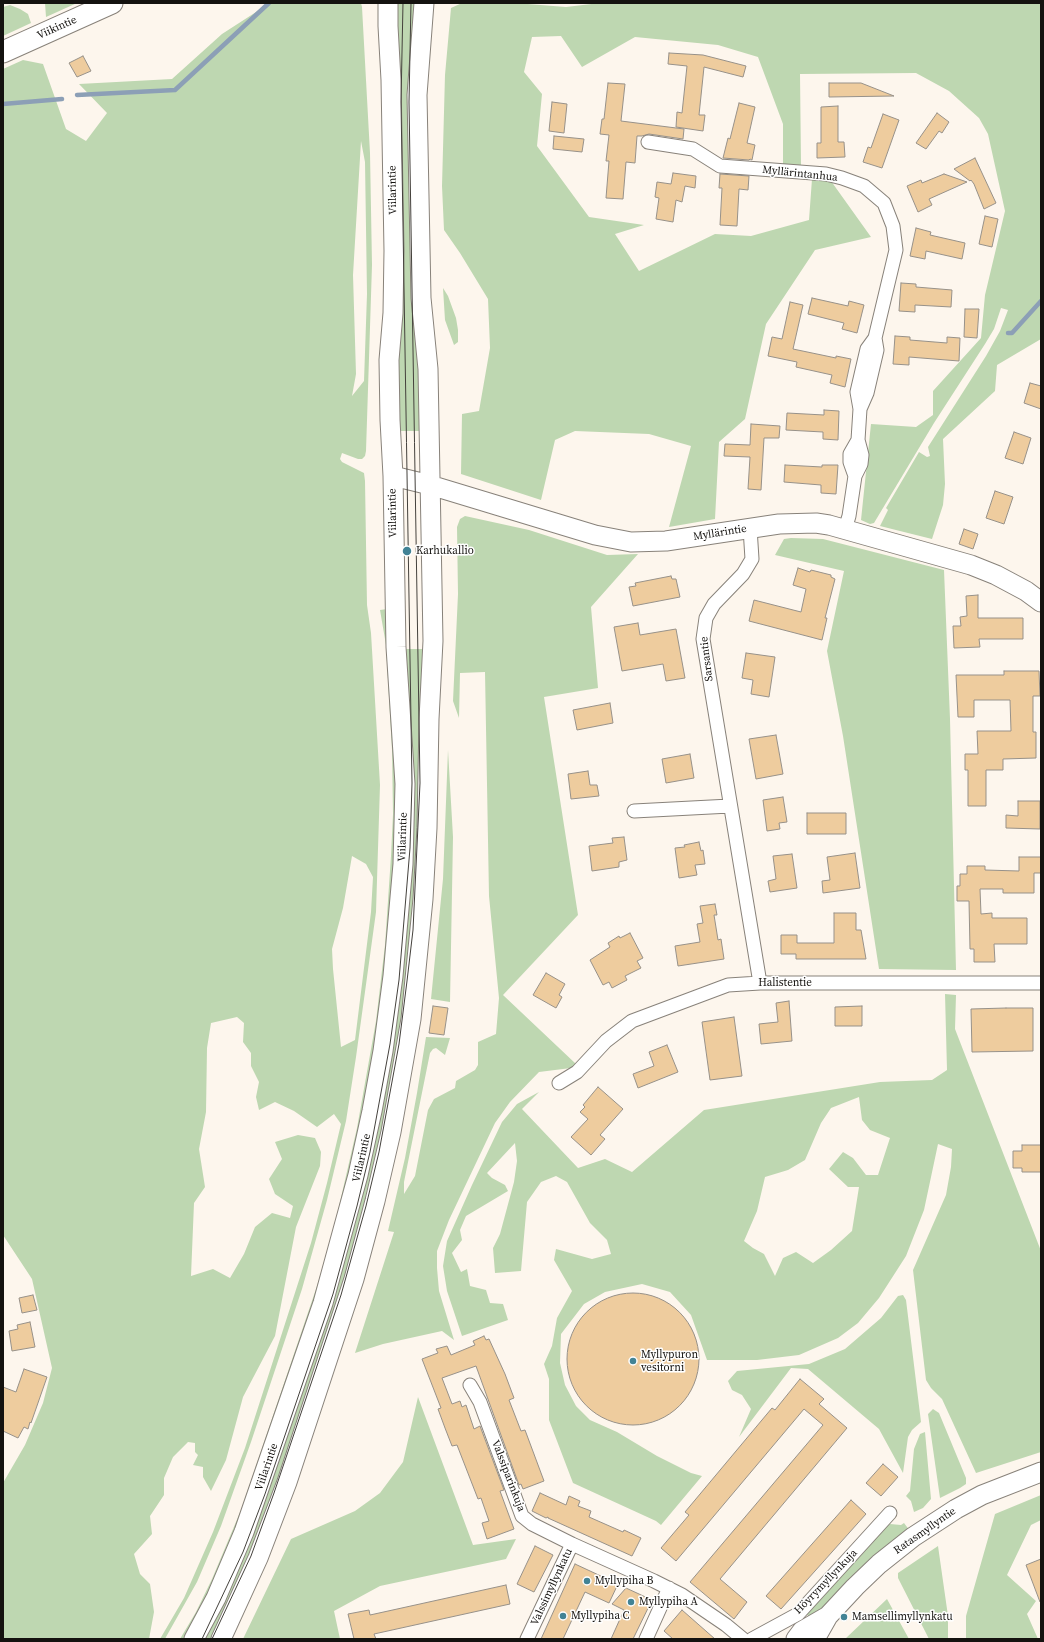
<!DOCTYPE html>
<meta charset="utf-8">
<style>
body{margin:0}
#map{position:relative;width:1044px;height:1642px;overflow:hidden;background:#fdf6ed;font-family:"Source Serif 4",serif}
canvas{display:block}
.frame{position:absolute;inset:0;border:4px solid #14120f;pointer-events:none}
</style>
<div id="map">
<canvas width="1044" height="1642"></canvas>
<div class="frame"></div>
</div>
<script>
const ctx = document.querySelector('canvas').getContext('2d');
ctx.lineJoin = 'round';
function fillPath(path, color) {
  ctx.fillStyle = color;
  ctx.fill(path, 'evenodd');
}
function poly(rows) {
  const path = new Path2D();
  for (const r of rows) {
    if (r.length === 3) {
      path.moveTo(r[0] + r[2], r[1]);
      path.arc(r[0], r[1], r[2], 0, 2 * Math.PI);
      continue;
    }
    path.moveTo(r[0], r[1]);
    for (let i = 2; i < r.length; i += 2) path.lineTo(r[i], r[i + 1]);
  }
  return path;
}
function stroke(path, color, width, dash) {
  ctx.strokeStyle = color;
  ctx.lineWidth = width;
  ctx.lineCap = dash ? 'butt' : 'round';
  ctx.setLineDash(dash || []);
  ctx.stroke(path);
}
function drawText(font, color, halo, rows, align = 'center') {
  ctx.font = font + ' "Source Serif 4",serif';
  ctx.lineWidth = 3;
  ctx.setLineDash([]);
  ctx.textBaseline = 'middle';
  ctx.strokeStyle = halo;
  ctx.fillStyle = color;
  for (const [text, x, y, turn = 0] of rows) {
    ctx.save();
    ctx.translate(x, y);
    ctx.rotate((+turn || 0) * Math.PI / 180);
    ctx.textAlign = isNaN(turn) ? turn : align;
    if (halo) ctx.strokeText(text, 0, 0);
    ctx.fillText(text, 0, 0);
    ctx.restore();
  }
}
const green = poly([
 [45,3,77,3,46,17],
 [270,3,361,3,362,7,370,153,372,265,366,451,365,456,362,459,358,459,342,453,340,459,342,462,364,473,365,481,367,605,371,633,380,785,376,912,356,1057,346,1121,327,1200,302,1289,251,1442,221,1526,197,1582,166,1637,165,1639,160,1639,184,1598,213,1532,245,1448,311,1243,327,1183,341,1124,334,1114,317,1127,294,1111,275,1102,259,1110,256,1097,259,1082,251,1066,251,1053,243,1042,244,1023,237,1017,211,1023,207,1048,206,1112,199,1149,205,1187,194,1203,191,1276,213,1269,230,1278,244,1254,255,1227,272,1213,290,1218,293,1206,275,1194,269,1179,282,1159,275,1142,298,1135,315,1138,321,1152,320,1166,296,1227,275,1336,243,1397,226,1460,211,1491,203,1477,203,1467,193,1465,198,1455,195,1452,195,1443,188,1442,173,1457,164,1478,164,1495,150,1516,152,1534,134,1554,140,1574,150,1584,154,1612,149,1639,3,1639,3,1483,25,1445,43,1403,52,1368,32,1279,3,1235,3,69,23,60,43,64,66,129,86,141,107,113,79,84,172,79,222,34],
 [361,141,365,162,367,294,364,381,352,396,356,374,353,275],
 [352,856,366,864,373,877,371,912,355,1040,341,1047,333,969,332,949,343,908],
 [393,3,418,3,425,431,398,431],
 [462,3,515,3,566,7,600,3,1041,3,1041,339,997,365,995,391,943,439,945,484,943,505,932,539,880,526,888,510,886,508,919,452,927,457,930,456,928,447,986,356,1000,331,1008,310,1001,308,994,329,985,344,934,423,874,523,870,524,861,520,871,424,916,427,933,415,933,391,981,338,985,295,1005,211,988,134,979,118,949,91,916,73,800,74,801,165,783,165,783,124,758,57,718,45,635,37,582,67,561,36,532,37,524,72,542,94,537,146,589,217,644,225,615,234,639,271,715,234,751,236,809,220,812,179,831,181,871,237,815,250,766,324,745,419,719,442,715,519,669,527,691,446,649,434,575,431,555,440,541,500,461,474,462,414,479,411,490,348,488,299,460,253,444,230,442,186,445,75,451,8],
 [10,5,20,9,28,14,31,23,3,36,3,7],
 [443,288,448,296,456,318,458,330,458,342,454,345,445,320],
 [465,516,529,530,607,555,638,554,591,607,598,688,544,697,578,915,503,995,576,1064,571,1068,539,1072,510,1102,495,1123,449,1220,437,1251,437,1268,439,1291,454,1340,442,1331,383,1344,355,1353,394,1232,388,1231,405,1158,417,1093,426,1037,450,1038,445,1055,436,1048,433,1049,430,1053,404,1182,404,1194,415,1176,428,1110,434,1099,455,1088,456,1081,475,1070,478,1065,478,1042,496,1034,499,998,489,896,485,672,460,673,459,718,453,701,458,594,457,527,460,519],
 [791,538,823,539,944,570,950,719,956,970,879,969,843,736,827,651,844,571,775,555,784,539],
 [387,609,399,749,391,946,354,1172,258,1481,187,1639,180,1639,196,1612,212,1579,241,1510,317,1286,334,1228,357,1128,376,1021,385,945,391,856,393,814,392,750,386,645,380,610],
 [402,649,429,649,422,847,396,1083,333,1337,217,1639,201,1639,239,1560,388,1050],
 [448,750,453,837,450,1002,431,999,443,879],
 [945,994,956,995,955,1029,1041,1251,1041,1452,976,1473,942,1399,931,1388,926,1380,913,1270,946,1195,951,1167,952,1149,938,1144,924,1210,906,1256,879,1298,858,1323,838,1338,799,1355,757,1360,707,1360,691,1315,670,1292,642,1284,605,1292,584,1304,561,1334,560,1363,565,1385,576,1406,590,1420,617,1432,657,1456,691,1473,702,1476,661,1525,656,1521,573,1483,549,1420,549,1379,544,1364,552,1346,557,1318,572,1291,554,1260,556,1249,592,1259,611,1254,607,1240,590,1223,567,1182,556,1176,541,1182,527,1202,521,1271,495,1273,493,1248,500,1234,514,1182,517,1161,515,1143,487,1173,492,1178,505,1185,508,1191,466,1216,460,1230,462,1240,452,1253,461,1272,467,1269,470,1286,486,1290,490,1303,503,1304,508,1320,462,1336,447,1291,443,1266,447,1241,472,1185,502,1122,517,1104,539,1092,522,1109,578,1168,605,1159,632,1172,704,1110,880,1082,932,1080,947,1070],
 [859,1097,862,1120,870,1130,890,1138,878,1175,866,1175,853,1158,843,1152,829,1169,848,1187,859,1187,852,1231,831,1250,813,1263,796,1252,783,1258,775,1276,764,1254,753,1248,744,1241,757,1211,765,1177,788,1170,805,1160,821,1123,831,1108],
 [903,1295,906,1300,921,1422,912,1430,908,1437,903,1473,879,1429,808,1369,791,1368,739,1437,751,1409,742,1395,732,1390,728,1381,737,1371,809,1364,845,1349,881,1318,898,1296],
 [418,1397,473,1545,516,1539,506,1559,380,1586,334,1611,340,1639,243,1639,291,1539,355,1511,380,1493,403,1462],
 [933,1409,939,1413,966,1478,966,1484,960,1488,940,1498,928,1414],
 [925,1432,931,1499,923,1508,914,1512,911,1501,906,1496,910,1491,914,1449,920,1434],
 [1041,1495,1041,1520,1031,1525,1007,1575,1036,1601,1027,1614,1038,1639,966,1639,966,1616,995,1514],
 [904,1523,910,1531,866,1567,811,1618,806,1614,884,1528,890,1524,901,1525],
 [938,1546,948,1616,948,1639,929,1639,898,1578,898,1573],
 [887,1599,909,1639,845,1639]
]);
const stream = poly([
 [77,95,175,90,269,3],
 [3,104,62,99],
 [1008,333,1012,333,1041,301]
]);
const building = poly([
 [669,53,703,55,746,66,743,77,704,67,699,115,705,115,703,131,676,127,677,112,682,113,687,66,668,64,669,53],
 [83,56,91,71,77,77,69,63,83,56],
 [608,83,625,84,621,121,684,129,683,139,649,134,642,136,637,136,635,163,626,162,623,199,606,198,609,161,606,161,609,135,600,134,602,119,604,119,608,83],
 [829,83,861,83,894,96,829,97,829,83],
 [552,102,567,104,564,133,549,131,552,102],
 [739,103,755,107,747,143,755,145,752,160,750,159,749,160,723,158,728,138,730,139,739,103],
 [838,106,838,142,844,142,845,157,817,158,817,143,821,143,821,107,838,106],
 [937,113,949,122,942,133,939,131,926,149,916,143,937,113],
 [883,114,899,120,882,168,863,162,868,147,871,148,883,114],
 [554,136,584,139,582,152,553,149,554,136],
 [975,158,996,203,984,209,974,184,971,180,970,181,954,169,975,158],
 [673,173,696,176,695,188,685,186,682,202,676,200,673,222,656,219,659,198,655,197,657,182,671,184,673,173],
 [720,174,749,176,748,190,739,189,737,226,720,225,722,188,719,188,720,174],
 [944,174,967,182,929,199,932,205,918,212,907,186,921,180,922,183,944,174],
 [985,216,998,219,992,247,979,244,985,216],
 [916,228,931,232,930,235,965,243,962,259,926,251,925,259,910,256,916,228],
 [901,283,916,284,916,287,952,290,951,307,915,305,915,312,899,311,901,283],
 [812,298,848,306,849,301,864,305,857,333,842,329,844,323,808,314,812,298],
 [790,302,803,305,793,349,836,358,836,356,851,359,845,387,830,383,832,375,796,367,797,362,768,356,772,337,782,339,790,302],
 [965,309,979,309,977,338,964,337,965,309],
 [895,336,910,337,910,340,947,343,947,337,960,338,959,361,909,357,909,365,893,364,895,336],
 [1030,383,1041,386,1041,409,1024,403,1030,383],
 [824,410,839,411,838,440,823,439,823,432,786,430,787,413,824,415,824,410],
 [751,424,780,426,779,438,764,438,761,490,748,489,750,457,724,456,725,444,750,445,751,424],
 [1014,432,1031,438,1023,464,1005,458,1014,432],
 [785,465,822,467,822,465,838,465,836,494,821,493,821,485,784,482,785,465],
 [995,491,1013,497,1004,524,986,518,995,491],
 [964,529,978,534,973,549,959,544,964,529],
 [798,568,810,572,811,570,831,575,831,577,835,579,825,618,827,618,822,640,749,621,754,600,801,612,806,589,793,585,798,568],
 [671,576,672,579,676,579,680,597,633,606,629,587,636,586,635,583,671,576],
 [978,595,978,618,1023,618,1023,639,979,639,980,647,954,648,953,626,961,626,960,617,967,616,966,596,978,595],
 [638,623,640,635,676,629,685,678,666,681,663,664,622,671,614,627,638,623],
 [746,653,775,657,769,697,751,694,753,680,742,678,746,653],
 [1004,671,1039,671,1040,696,1033,696,1033,732,1036,732,1036,758,1003,759,1003,770,986,770,986,806,968,806,968,770,965,770,965,754,978,754,977,731,1011,731,1010,700,974,700,974,717,958,717,956,675,1004,675,1004,671],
 [610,703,613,723,577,730,573,710,610,703],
 [776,735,783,774,756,779,749,739,776,735],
 [690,754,694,778,666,783,662,759,690,754],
 [588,771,590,785,597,785,599,796,571,799,568,774,588,771],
 [783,797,787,822,779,823,780,829,767,831,763,800,783,797],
 [1018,801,1040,801,1040,829,1006,828,1006,815,1018,816,1018,801],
 [807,813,846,813,846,834,807,834,807,813],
 [624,837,627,860,619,862,619,867,592,871,589,846,613,843,612,838,624,837],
 [699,842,701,851,703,850,705,864,695,865,697,875,679,878,675,848,685,847,684,845,699,842],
 [855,853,860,888,823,893,822,881,830,880,827,857,855,853],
 [792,854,797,888,770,892,768,881,776,879,773,856,792,854],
 [1019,857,1041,857,1041,873,1034,873,1034,893,1003,893,1003,889,980,889,981,914,992,913,992,918,1027,918,1027,944,994,944,995,962,974,962,974,949,970,949,969,901,957,901,957,886,960,886,960,874,967,874,967,866,985,866,985,870,1019,871,1019,857],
 [715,904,717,915,714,915,718,940,721,939,724,959,678,966,675,946,700,942,697,924,703,923,700,906,715,904],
 [834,913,856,913,856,930,861,930,866,959,796,959,796,954,781,954,781,935,797,935,797,943,834,943,834,913],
 [630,933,643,958,637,961,641,968,625,976,627,980,612,988,609,982,603,985,590,960,610,947,608,943,619,936,620,938,630,933],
 [546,973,565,984,559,995,562,997,556,1008,533,995,546,973],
 [789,1001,792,1041,761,1044,759,1024,778,1022,776,1003,789,1001],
 [433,1006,448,1008,444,1035,429,1033,433,1006],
 [862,1006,862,1026,835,1026,835,1007,862,1006],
 [1006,1008,1033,1008,1033,1051,972,1052,971,1009,1006,1008],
 [734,1017,742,1076,710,1080,702,1022,734,1017],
 [667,1045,678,1072,638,1088,633,1074,654,1066,649,1052,667,1045],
 [598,1087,623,1109,600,1135,605,1139,591,1155,571,1137,588,1119,580,1112,585,1107,583,1105,598,1087],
 [1022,1145,1041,1145,1041,1172,1022,1172,1022,1168,1013,1168,1013,1151,1022,1151,1022,1145],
 [633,1359,66],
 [33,1295,37,1310,22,1313,19,1298,33,1295],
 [30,1322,35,1347,12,1351,9,1331,18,1329,17,1325,30,1322],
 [484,1336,486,1340,489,1339,505,1374,514,1398,509,1400,521,1431,525,1430,544,1481,523,1489,521,1484,519,1485,476,1366,442,1378,452,1404,460,1401,462,1407,466,1405,474,1429,480,1426,504,1490,500,1491,514,1529,487,1539,482,1523,489,1521,481,1498,478,1499,457,1445,452,1446,445,1428,438,1409,441,1408,422,1359,438,1353,436,1349,447,1346,451,1355,475,1345,473,1341,484,1336],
 [24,1369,47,1377,31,1423,30,1422,28,1429,24,1427,18,1438,3,1431,3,1387,16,1392,24,1369],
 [800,1379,824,1399,819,1404,847,1428,720,1579,747,1602,734,1619,690,1582,823,1425,804,1409,676,1561,661,1548,689,1515,685,1512,772,1408,775,1410,800,1379],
 [883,1464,898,1477,881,1496,866,1483,883,1464],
 [540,1493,566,1505,569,1496,580,1501,578,1506,591,1511,589,1517,623,1532,624,1530,641,1538,632,1556,548,1518,548,1517,546,1518,532,1511,540,1493],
 [851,1500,866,1514,781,1609,766,1596,851,1500],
 [535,1546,553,1555,534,1592,517,1584,535,1546],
 [1041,1559,1041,1602,1040,1602,1026,1565,1041,1559],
 [575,1564,618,1584,609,1603,585,1592,563,1639,541,1639,575,1564],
 [506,1585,510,1604,374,1634,376,1639,354,1639,348,1614,369,1610,370,1615,506,1585],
 [626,1588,652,1600,633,1639,611,1639,624,1610,612,1604,626,1588],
 [682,1610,715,1639,673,1639,664,1631,682,1610]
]);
const street = poly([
 [648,142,693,149,720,166,826,174,842,178,864,186,884,203,893,226,896,250,875,338,867,349,857,392,860,409,858,440,850,454,850,462,855,476,849,516,845,529],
 [860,409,867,393,877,350,875,338],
 [855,476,861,464,862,455,858,440],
 [750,528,752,559,743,574,714,604,706,618,703,639,760,983],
 [634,811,730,806],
 [559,1083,577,1072,606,1041,632,1021,728,985,760,983,1041,983],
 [470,1385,480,1402,522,1516,532,1524,572,1544,654,1581,682,1595,726,1625,743,1639],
 [527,1639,572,1544],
 [646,1639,669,1588],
 [752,1639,798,1614,890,1513]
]);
const secondary = poly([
 [393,476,430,485,595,535,631,542,666,541,779,524,816,523,829,525,971,565,996,575,1026,591,1041,602],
 [194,1639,216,1598,244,1532,323,1303,358,1175,372,1111,383,1051,393,976,403,864,405,784,396,647,393,476,390,420,389,360,393,313,394,251,391,80,388,26,388,3],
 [221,1639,258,1558,287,1482,354,1279,375,1201,391,1132,411,1019,423,899,427,828,429,719,433,641,428,369,421,298,417,95,424,3],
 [796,1639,802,1631,828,1616],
 [815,1639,828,1616,855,1587,879,1564,913,1537,956,1509,982,1495,1041,1472]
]);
const primary = poly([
 [3,52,112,3]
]);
const tram = poly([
 [202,1639,243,1552,265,1494,333,1294,357,1206,370,1152,390,1044,399,980,410,848,412,783,401,102,403,3],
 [212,1639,251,1556,274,1493,341,1295,366,1206,379,1152,399,1044,407,981,413,930,420,783,409,102,411,3]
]);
const markers = [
 [407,551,5,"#428395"],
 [633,1361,4,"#428395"],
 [587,1581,4,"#428395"],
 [631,1602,4,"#428395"],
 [563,1616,4,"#428395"],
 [844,1617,4,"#428395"]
];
const streetNames = [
 ["Viikintie",57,28,-24],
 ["Myllärintanhua",800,174,6],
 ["Viilarintie",393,190,-91],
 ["Viilarintie",393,513,-91],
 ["Myllärintie",720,533,-9],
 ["Sarsantie",707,659,-97],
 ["Viilarintie",403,837,-88],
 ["Halistentie",785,983],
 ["Viilarintie",362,1158,-77],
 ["Viilarintie",267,1467,-71],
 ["Valssiparinkuja",508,1476,69],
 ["Ratasmyllyntie",925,1531,-35],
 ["Höyrymyllynkuja",826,1582,-46],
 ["Valssimyllynkatu",552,1587,-65]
];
const poiNames = [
 ["Karhukallio",416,551],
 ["Myllypuron",641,1355],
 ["vesitorni",641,1368],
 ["Myllypiha B",595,1581],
 ["Myllypiha A",639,1602],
 ["Myllypiha C",571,1616],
 ["Mamsellimyllynkatu",852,1617]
];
fillPath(green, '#bed7b1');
stroke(stream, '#8c9fb6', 4.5);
fillPath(building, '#eecc9e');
stroke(building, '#979189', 1);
stroke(street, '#88827a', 15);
stroke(secondary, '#88827a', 21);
stroke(primary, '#88827a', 23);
stroke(street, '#fff', 13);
stroke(secondary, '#fff', 19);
stroke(primary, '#fff', 21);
stroke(tram, '#44413c', 1);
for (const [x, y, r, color] of markers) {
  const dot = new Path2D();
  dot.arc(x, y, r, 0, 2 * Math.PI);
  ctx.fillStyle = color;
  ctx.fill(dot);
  stroke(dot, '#fff', 1.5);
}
drawText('11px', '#14120f', '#fff', streetNames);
drawText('11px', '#14120f', '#fff', poiNames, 'left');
</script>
